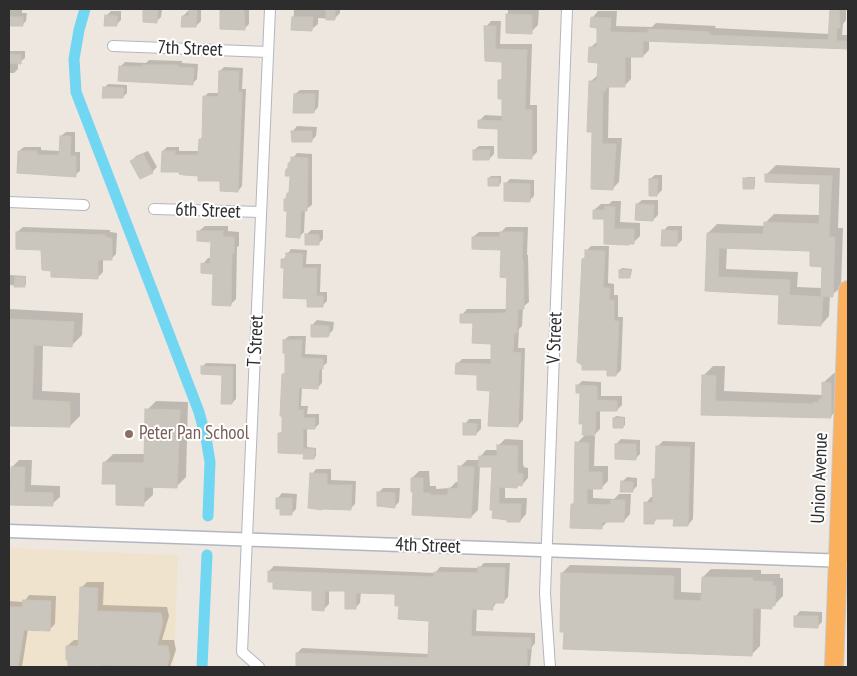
<!DOCTYPE html>
<style>
body{margin:0}
#map{position:relative;width:857px;height:676px;overflow:hidden;background:#eee7df;font-family:"PT Sans Narrow",sans-serif}
canvas{display:block}
.frame{position:absolute;inset:0;border:10px solid #2d2d2d;pointer-events:none}
</style>
<div id="map">
<canvas width="857" height="676"></canvas>
<div class="frame"></div>
</div>
<script>
const ctx = document.querySelector('canvas').getContext('2d');
ctx.lineJoin = 'round';
function fillPath(path, color) {
  ctx.fillStyle = color;
  ctx.fill(path, 'evenodd');
}
function poly(rows) {
  const path = new Path2D();
  for (const r of rows) {
    path.moveTo(r[0], r[1]);
    for (let i = 2; i < r.length; i += 2) path.lineTo(r[i], r[i + 1]);
  }
  return path;
}
function stroke(path, color, width, dash) {
  ctx.strokeStyle = color;
  ctx.lineWidth = width;
  ctx.lineCap = dash ? 'butt' : 'round';
  ctx.setLineDash(dash || []);
  ctx.stroke(path);
}
function drawText(font, color, halo, rows, align = 'center') {
  ctx.font = font + ' "PT Sans Narrow",sans-serif';
  ctx.lineWidth = 4;
  ctx.setLineDash([]);
  ctx.textBaseline = 'middle';
  ctx.strokeStyle = halo;
  ctx.fillStyle = color;
  for (const [text, x, y, turn = 0] of rows) {
    ctx.save();
    ctx.translate(x, y);
    ctx.rotate((+turn || 0) * Math.PI / 180);
    ctx.textAlign = isNaN(turn) ? turn : align;
    if (halo) ctx.strokeText(text, 0, 0);
    ctx.fillText(text, 0, 0);
    ctx.restore();
  }
}
const education = poly([
 [9,548,178,555,174,667,9,667]
]);
const shadow = poly([
 [9,9,22,9,22,13,27,13,26,21,22,25,9,25],
 [144,9,162,9,161,17,157,21,144,21],
 [191,9,201,9,201,21,196,26,183,16,188,11,190,11],
 [222,9,249,9,249,24,244,29],
 [294,9,340,9,340,13,334,19,318,18,318,24,312,29,293,29],
 [508,9,539,9,538,25,531,32,507,32],
 [830,9,846,9,846,20,843,24,842,35,848,35,847,47,649,40,649,50,643,56,631,56,631,79,624,86,611,85,609,87,608,138,622,138,619,182,613,188,594,130,590,82,598,75,599,61,590,48,598,41,598,27,592,18,598,11,617,11,616,26,652,27,656,23,716,26,715,28,829,34],
 [111,11,121,11,121,20,116,25,106,16],
 [491,21,501,21,500,44,532,44,530,105,537,105,537,152,531,158,500,128,479,121,485,115,503,116,504,98,500,80,503,77,504,60,486,60,486,27],
 [9,51,25,51,25,58,20,62,18,62,18,69,14,73,9,73],
 [149,60,182,61,182,63,198,64,197,79,193,83,120,67,125,62,146,63],
 [224,67,243,68,242,89,246,89,242,186,238,191,221,180,200,175,163,151,167,147,179,147,179,151,200,151,200,140,203,136,204,97,208,93,219,93,220,71],
 [108,84,127,85,127,93,123,97,104,88],
 [300,90,319,90,318,107,314,112,295,94],
 [297,126,317,127,316,136,311,141,293,131],
 [66,132,75,132,75,152,80,152,80,171,75,175,19,151,24,147,41,147,41,150,61,151,61,136],
 [479,146,494,146,494,154,489,159,474,150],
 [148,151,157,167,152,172,132,161,136,156],
 [297,153,312,154,312,205,305,210,304,232,300,236,288,198,290,192,291,175,289,163],
 [776,165,840,168,838,228,843,228,841,287,832,295,830,295,829,316,821,325,781,294,706,290,708,233,717,224,765,226,765,223,774,214,820,215,822,183,767,174],
 [727,247,811,250,823,265,822,288,797,287,798,272,726,269],
 [655,175,662,175,662,190,657,195,650,179],
 [491,176,501,176,501,183,499,185,489,178],
 [747,177,755,177,755,186,753,188,745,179],
 [510,179,534,180,534,196,529,201,505,184],
 [642,200,658,200,658,215,653,220,637,204],
 [612,201,621,201,620,222,640,223,640,236,633,243,605,243,606,218,594,210,601,204,609,204],
 [205,226,228,226,228,231,239,232,239,246,237,247,236,299,231,304,214,273,203,264,208,258,212,258,213,240,199,231],
 [668,226,682,226,682,240,677,245,663,231],
 [23,227,110,230,110,232,117,233,116,254,111,259,103,259,103,272,97,278,53,269,42,248,17,232],
 [506,227,528,227,527,255,528,255,529,302,523,307,522,326,519,329,518,348,525,348,523,420,518,426,478,374,457,364,462,359,492,359,493,343,475,322,462,315,467,309,507,309,508,276,502,249,473,237,479,232,501,232],
 [311,230,323,230,323,239,318,244,306,235],
 [591,246,609,246,608,283,614,284,614,295,618,295,618,317,623,317,621,370,616,375,608,369,583,259,586,256,586,251],
 [291,249,307,250,306,264,321,264,320,292,327,292,327,301,322,306,308,298,283,260],
 [622,268,632,269,631,275,629,277,620,270],
 [9,275,26,276,26,284,24,286,9,285],
 [9,309,83,313,82,335,72,345,43,344,42,391,80,393,80,416,70,426,9,425],
 [317,320,334,322,333,330,327,336,312,325],
 [289,336,306,336,305,354,327,355,327,363,322,367,322,383,317,388,302,387,301,406,308,406,307,414,319,414,319,424,315,428,307,428,307,447,316,448,316,456,314,458,305,450,302,452,280,433,283,430,283,374,286,372,287,351,284,340],
 [206,363,236,364,236,399,232,403,224,374,202,367],
 [713,366,725,366,724,391,823,395,823,383,834,373,841,373,840,407,830,417,702,414,703,376],
 [582,381,601,382,601,396,622,396,622,405,617,410,600,409,600,429,593,436,595,436,594,466,608,466,608,481,601,488,593,488,593,498,614,499,619,494,631,494,630,514,624,521,608,521,602,527,572,505,575,501,577,443,586,434,581,392,577,386],
 [156,401,188,402,186,477,177,486,153,486,153,495,143,504,117,483,104,463,113,454,146,454,147,410],
 [616,416,625,417,625,425,623,427,614,418],
 [469,419,481,419,481,429,476,434,465,424],
 [505,439,523,440,523,464,524,467,528,468,528,478,522,485,519,484,517,487,505,486,505,498,527,498,526,514,520,521,494,517,493,466,480,465,478,510,471,517,414,491,412,478,419,471,429,471,430,486,436,486,436,489,450,488,456,482,459,482,460,467,467,460,480,460,480,457,486,450,498,450,498,446],
 [621,439,640,440,640,454,635,459,616,444],
 [663,441,695,442,693,519,688,525,675,518,659,517,653,523,646,503,651,497,654,497,654,479,657,476,658,446],
 [19,460,32,460,31,485,60,486,60,497,52,504,11,503,12,467],
 [316,469,331,469,331,480,356,481,355,504,351,508,312,474],
 [627,477,637,478,637,486,632,491,622,482],
 [383,488,400,488,399,502,394,507,378,493],
 [282,493,297,494,296,509,291,514,278,498],
 [484,563,510,563,508,597,503,602,497,602,492,609,477,608,476,631,535,633,535,643,532,647,530,667,297,667,297,653,302,648,429,654,430,620,400,605,397,593,361,592,360,603,355,608,346,590,329,590,329,604,324,609,314,590,274,581,269,571,274,566,435,573,440,567,479,568],
 [570,565,681,568,681,592,702,593,703,577,711,569,761,570,761,574,780,574,780,578,783,578,783,596,771,608,761,607,760,646,751,655,562,573],
 [87,582,104,582,103,605,167,607,169,616,162,640,174,640,176,650,170,667,68,667,67,646,74,640,79,640,81,588],
 [29,595,56,596,55,624,49,630,28,629,22,667,9,667,9,601,24,602],
 [800,611,822,612,822,622,817,627,796,616]
]);
const canal = poly([
 [85,9,79,30,74,59,76,92,199,412,206,438,210,462,208,516],
 [202,667,207,555]
]);
const building = poly([
 [143,9,158,9,157,23,143,22,143,9],
 [189,9,197,9,196,27,181,27,182,16,189,16,189,9],
 [220,9,244,9,245,30,220,29,220,9],
 [326,9,335,9,335,20,326,20,326,9],
 [830,9,839,9,840,28,837,28,836,41,848,41,848,49,643,41,643,57,625,57,625,87,606,87,606,91,603,91,602,144,616,144,613,190,591,189,592,132,587,132,589,81,595,81,597,79,598,63,588,62,589,47,597,47,597,28,590,27,591,17,611,18,610,32,648,33,648,29,710,32,709,35,828,40,830,9],
 [506,14,532,15,532,34,506,33,506,14],
 [105,15,117,16,117,26,104,26,105,15],
 [9,17,23,17,23,26,9,26,9,17],
 [292,17,313,17,312,31,291,30,292,17],
 [484,26,496,26,495,49,527,50,525,110,532,110,532,159,498,158,498,129,478,128,478,120,502,121,502,99,498,99,498,80,502,80,502,62,485,61,484,26],
 [9,54,21,55,21,64,9,63,9,54],
 [143,65,178,65,178,67,194,68,193,85,118,81,119,66,143,67,143,65],
 [219,71,239,71,238,92,242,92,238,192,220,191,220,181,198,181,198,176,184,175,179,174,179,172,161,172,162,151,175,151,175,155,198,155,199,139,202,139,203,96,218,97,219,71],
 [103,87,124,88,123,98,102,98,103,87],
 [294,94,315,94,314,113,293,113,294,94],
 [291,131,312,131,312,142,292,142,291,131],
 [60,136,71,136,70,156,76,156,76,177,17,173,18,151,37,151,37,155,59,155,60,136],
 [473,150,490,150,489,160,473,160,473,150],
 [143,154,153,173,140,179,130,161,143,154],
 [291,157,308,158,307,211,301,211,300,238,286,237,287,211,284,211,284,199,286,199,287,193,289,193,290,176,285,176,286,169,288,168,288,163,291,163,291,157],
 [765,174,832,176,829,237,835,237,833,297,821,296,822,267,810,266,810,251,719,248,718,277,790,280,789,295,823,297,821,326,778,324,779,295,705,291,707,233,763,234,764,222,819,224,820,184,765,182,765,174],
 [488,178,499,178,499,186,488,186,488,178],
 [743,178,754,178,754,189,743,189,743,178],
 [649,179,658,179,657,196,649,196,649,179],
 [504,183,530,184,530,202,504,201,504,183],
 [636,204,654,205,653,221,635,220,636,204],
 [605,206,615,207,614,229,634,229,634,244,629,244,629,245,604,244,604,219,593,219,593,210,605,210,605,206],
 [662,230,678,231,677,246,661,246,662,230],
 [197,231,223,231,223,237,234,237,234,253,232,253,231,306,212,305,213,274,201,273,201,263,210,264,211,242,197,241,197,231],
 [16,232,106,235,105,237,112,238,112,260,98,260,98,279,51,277,51,271,42,270,41,250,16,249,16,232],
 [500,232,523,232,522,259,523,260,524,309,518,309,517,333,514,333,513,352,521,353,518,427,488,426,490,391,477,390,477,375,455,374,456,363,491,364,491,344,472,343,473,323,460,323,460,314,506,313,507,278,500,277,501,250,472,249,472,237,499,237,500,232],
 [305,234,319,235,319,245,305,245,305,234],
 [585,250,605,251,603,288,610,288,609,300,614,300,614,321,619,321,616,376,607,376,607,370,582,370,582,365,577,362,582,259,585,258,585,250],
 [286,253,303,254,302,268,317,268,316,296,323,296,323,307,307,307,307,299,283,298,284,268,281,268,281,259,286,259,286,253],
 [619,270,630,270,630,278,619,278,619,270],
 [15,277,25,277,25,287,14,287,15,277],
 [9,319,74,322,72,347,34,345,32,400,70,402,70,427,9,426,9,319],
 [311,325,329,326,329,336,327,337,311,337,311,325],
 [283,340,302,340,301,358,323,359,323,369,319,369,318,389,299,388,298,410,304,410,303,418,315,418,315,429,303,429,303,454,278,453,278,433,282,433,282,416,280,416,282,374,285,374,285,353,283,353,283,340],
 [201,366,233,367,232,404,221,404,222,375,201,374,201,366],
 [702,375,716,376,715,401,813,404,814,402,819,403,819,399,822,399,822,382,831,383,831,418,701,415,702,375],
 [576,385,597,386,597,400,617,401,617,411,596,411,595,435,582,435,583,424,579,424,580,393,576,393,576,385],
 [145,409,180,410,177,488,144,487,144,506,116,505,116,484,102,484,103,462,144,463,145,409],
 [613,418,624,418,623,428,613,428,613,418],
 [463,423,477,424,476,435,463,435,463,423],
 [575,442,589,443,588,472,602,472,602,489,587,489,587,504,610,505,611,500,625,500,624,522,602,522,602,529,570,528,571,504,574,504,575,442],
 [615,444,636,444,636,460,615,459,615,444],
 [497,445,518,446,517,471,518,473,523,474,522,486,517,485,517,488,499,487,499,504,521,504,520,522,507,522,507,520,492,518,493,510,490,510,492,467,478,467,479,456,497,456,497,445],
 [656,446,690,447,688,526,673,526,674,519,654,519,654,524,644,524,644,502,653,503,652,479,655,479,656,446],
 [304,449,315,449,314,459,303,459,304,449],
 [458,466,474,467,471,518,412,515,413,492,411,492,411,478,423,478,423,493,430,493,430,495,448,495,448,488,458,489,458,466],
 [11,467,25,467,24,492,53,493,53,506,10,505,11,467],
 [310,473,327,474,327,485,352,485,351,510,322,509,322,510,308,508,310,473],
 [621,481,633,482,633,492,620,492,621,481],
 [377,492,395,493,395,508,377,506,377,492],
 [276,498,292,498,292,515,280,515,280,509,276,509,276,498],
 [478,567,505,568,504,603,493,603,493,610,472,609,471,636,531,638,531,649,527,649,527,667,296,667,296,653,428,658,429,621,398,619,399,606,395,606,395,594,356,593,356,609,345,609,345,591,325,591,324,611,312,610,312,591,273,589,273,582,268,582,268,571,434,577,434,572,478,573,478,567],
 [561,573,674,576,673,600,701,601,702,577,753,578,753,581,773,582,772,586,776,586,775,606,772,605,772,609,753,608,752,656,563,649,564,632,560,632,561,573],
 [80,587,98,588,97,611,161,613,163,623,157,645,168,646,170,657,167,667,101,665,101,667,68,667,68,660,66,660,66,646,78,646,80,587],
 [23,600,51,601,50,631,24,630,18,667,9,667,9,607,22,607,23,600],
 [794,616,818,616,818,628,794,627,794,616]
]);
const minor = poly([
 [113,46,268,52],
 [9,202,84,205],
 [154,209,261,212],
 [259,667,242,652,270,9],
 [550,667,545,593,567,9]
]);
const tertiary = poly([
 [9,531,848,561]
]);
const trunk = poly([
 [834,667,848,290]
]);
const markers = [
 [129,434,5,"#8d6e63"]
];
const streetNames = [
 ["7th Street",190,49,2],
 ["6th Street",208,211,2],
 ["V Street",555,338,-88],
 ["T Street",256,341,-87],
 ["Union Avenue",820,478,-88],
 ["4th Street",428,546,2]
];
const educationNames = [
 ["Peter Pan School",139,434]
];
fillPath(education, '#f0e3ce');
fillPath(shadow, '#0003');
stroke(canal, '#71d6f1', 11);
fillPath(building, '#cac5bd');
stroke(building, '#cac3b8', 1);
stroke(minor, '#b3b6c0', 12);
stroke(tertiary, '#b3b6c0', 15);
stroke(trunk, '#c8c8c8', 20);
stroke(minor, '#fff', 10);
stroke(tertiary, '#fff', 12);
stroke(trunk, '#fab05c', 18);
for (const [x, y, r, color] of markers) {
  const dot = new Path2D();
  dot.arc(x, y, r, 0, 2 * Math.PI);
  ctx.fillStyle = color;
  ctx.fill(dot);
  stroke(dot, '#fff', 2);
}
drawText('19px', '#2d2d2d', '#fff', streetNames);
drawText('19px', '#785e54', '#fff', educationNames, 'left');
</script>
